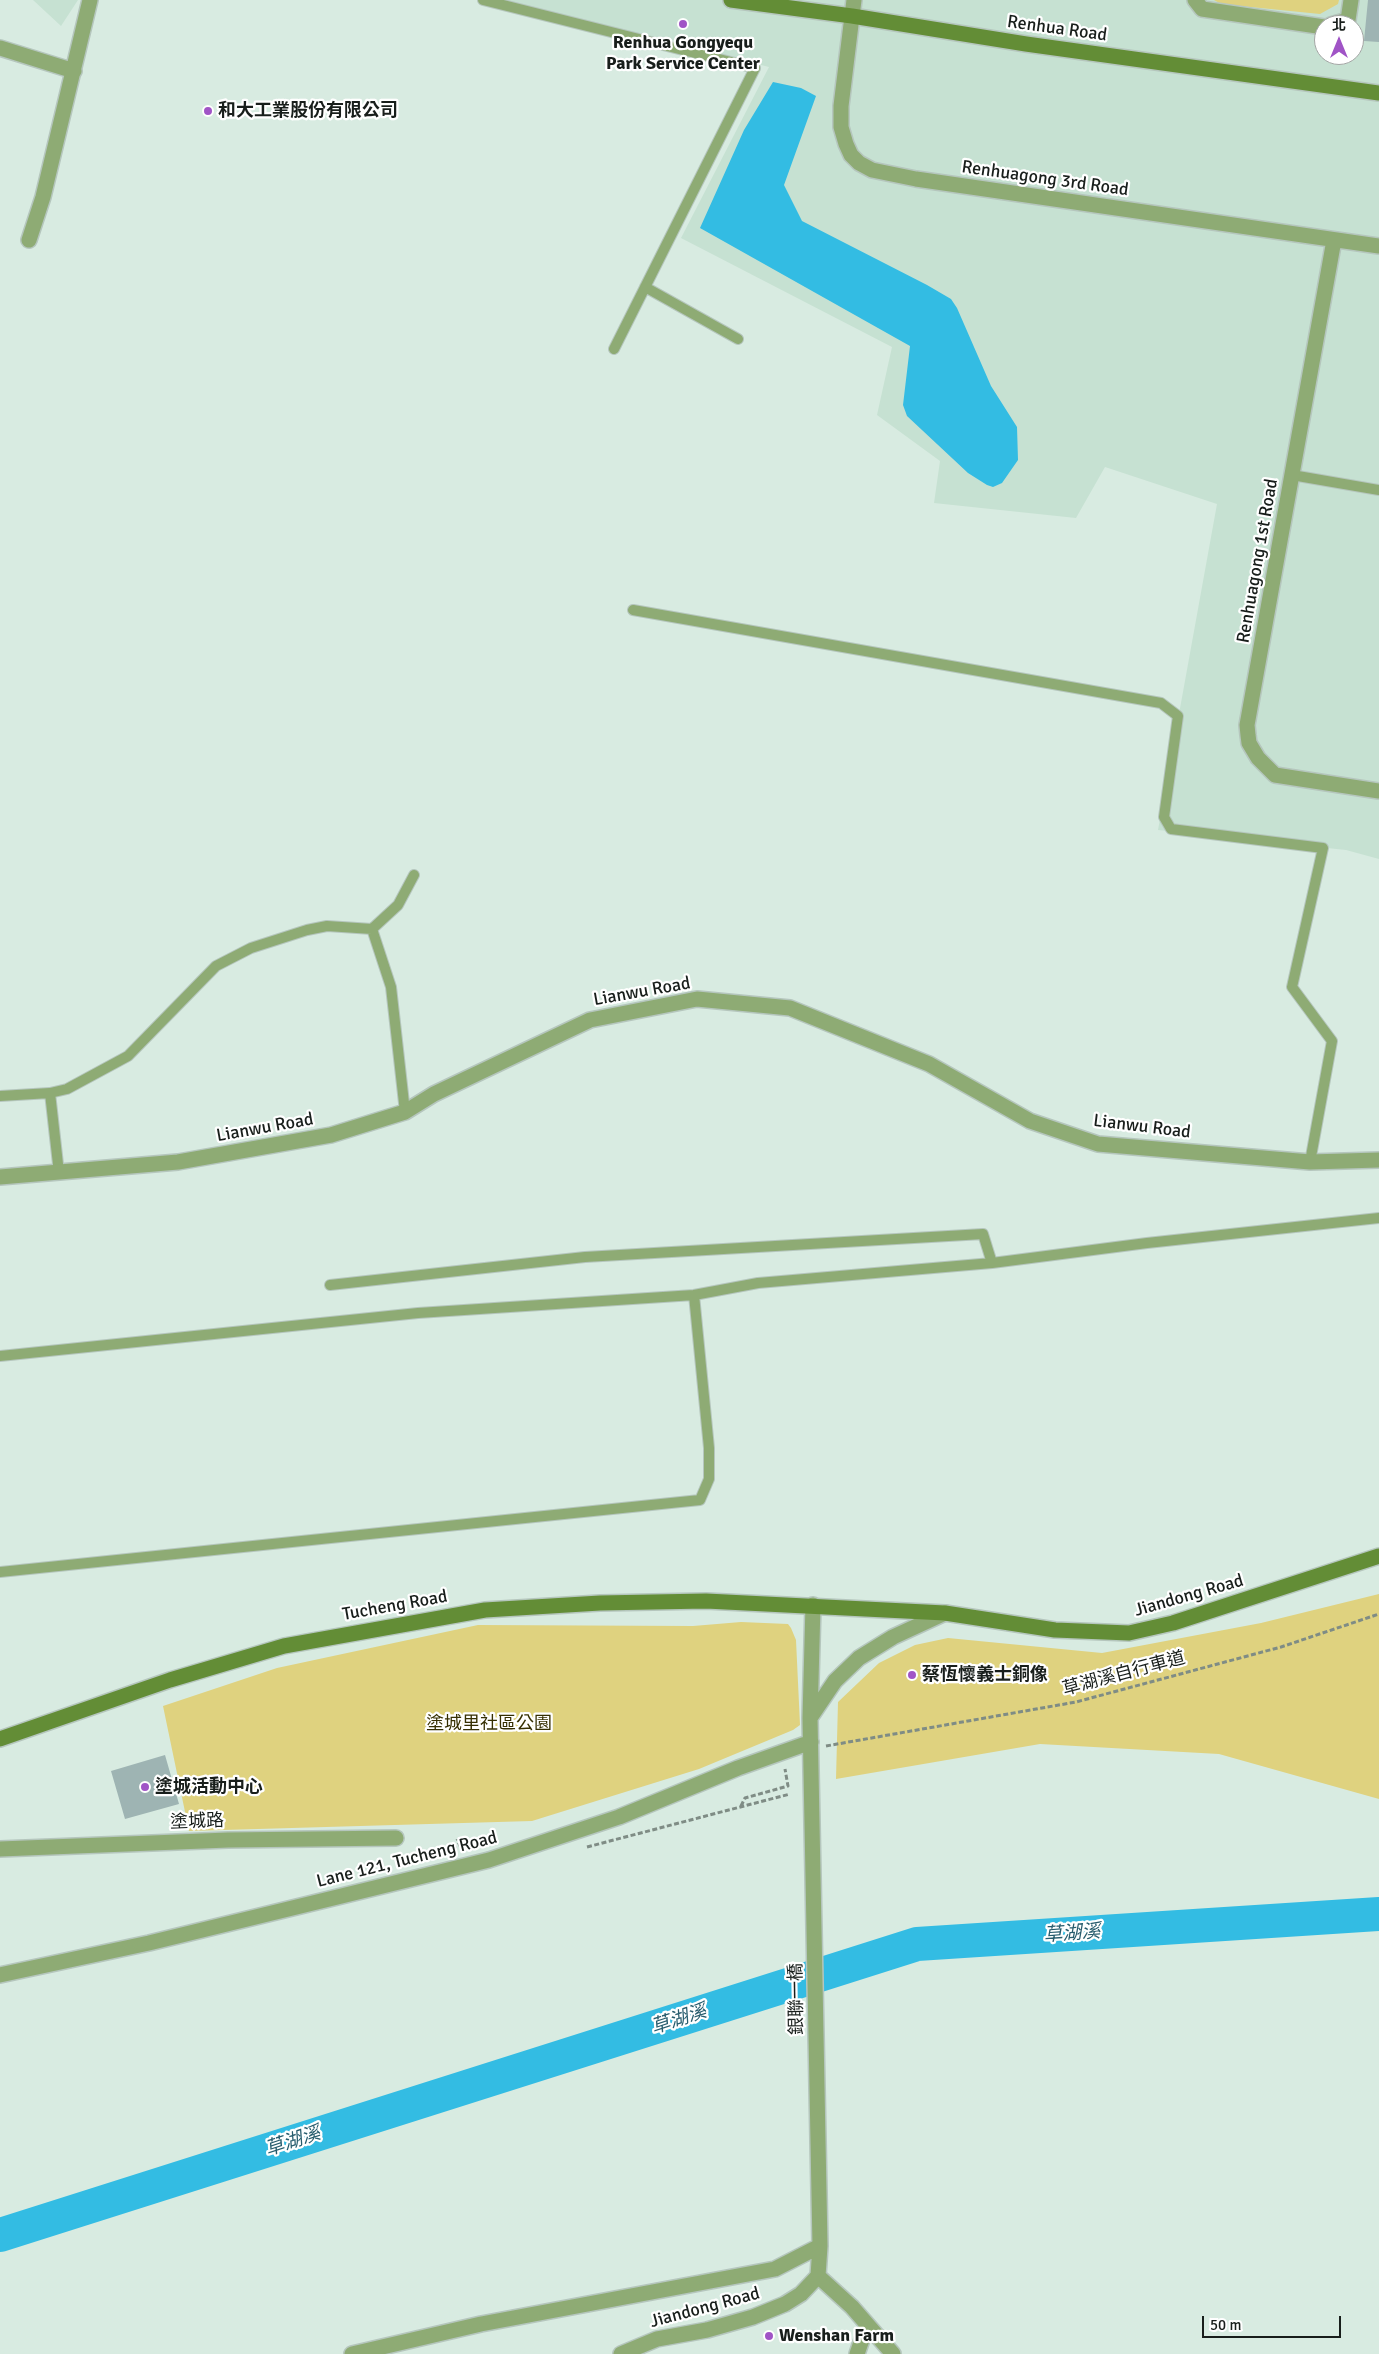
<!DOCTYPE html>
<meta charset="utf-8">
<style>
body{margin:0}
#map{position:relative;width:1379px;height:2354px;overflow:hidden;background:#d8ebe1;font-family:Signika,"Noto Sans TC",sans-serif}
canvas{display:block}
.north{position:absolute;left:1314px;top:15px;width:50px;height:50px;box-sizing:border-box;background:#fff;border:1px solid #a3a5a4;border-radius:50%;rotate:0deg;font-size:14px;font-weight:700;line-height:20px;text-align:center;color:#181e1b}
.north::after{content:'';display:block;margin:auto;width:18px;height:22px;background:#a054c6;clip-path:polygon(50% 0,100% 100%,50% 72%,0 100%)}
.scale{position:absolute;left:1202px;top:2316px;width:139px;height:22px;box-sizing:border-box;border:2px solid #181e1b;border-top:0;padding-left:6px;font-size:15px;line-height:18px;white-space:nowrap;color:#181e1b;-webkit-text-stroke:4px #fff;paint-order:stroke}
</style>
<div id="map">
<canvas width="1379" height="2354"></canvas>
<div class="north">北</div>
<div class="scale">50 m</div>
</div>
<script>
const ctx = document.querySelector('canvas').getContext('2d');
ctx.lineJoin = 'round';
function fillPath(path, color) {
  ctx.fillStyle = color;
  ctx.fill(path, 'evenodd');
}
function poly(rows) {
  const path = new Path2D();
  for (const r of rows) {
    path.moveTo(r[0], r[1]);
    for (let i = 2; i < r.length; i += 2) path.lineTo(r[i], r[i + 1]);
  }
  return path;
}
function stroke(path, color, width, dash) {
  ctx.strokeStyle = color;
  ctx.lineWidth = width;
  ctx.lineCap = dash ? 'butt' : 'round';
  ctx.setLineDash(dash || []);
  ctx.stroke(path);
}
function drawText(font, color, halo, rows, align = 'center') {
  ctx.font = font + ' Signika,"Noto Sans TC",sans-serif';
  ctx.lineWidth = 4.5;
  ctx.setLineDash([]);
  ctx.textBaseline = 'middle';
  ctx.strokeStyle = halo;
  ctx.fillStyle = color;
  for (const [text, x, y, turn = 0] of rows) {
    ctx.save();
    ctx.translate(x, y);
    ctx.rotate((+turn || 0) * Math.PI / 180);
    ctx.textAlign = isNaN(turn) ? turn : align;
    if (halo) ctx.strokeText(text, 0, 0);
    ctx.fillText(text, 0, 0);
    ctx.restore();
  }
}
const built = poly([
 [33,0,78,0,61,26],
 [484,0,1379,0,1379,859,1346,850,1158,830,1217,504,1105,467,1076,518,934,503,940,461,877,415,892,347,681,238,769,67,680,44,510,9],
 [1324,25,1354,25,1354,55,1324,55]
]);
const green = poly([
 [1214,0,1339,0,1338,4,1320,14,1221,4],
 [1379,1594,1379,1799,1219,1754,1040,1744,836,1779,838,1702,879,1663,915,1645,948,1638,1102,1653,1261,1623],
 [741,1622,788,1624,791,1628,796,1640,800,1725,793,1730,699,1769,532,1821,189,1831,163,1706,277,1668,478,1625,693,1626]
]);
const water = poly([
 [773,82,801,88,816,96,784,185,802,221,927,285,951,299,957,308,991,386,1017,427,1018,460,1002,483,993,487,987,485,968,473,907,416,903,405,910,346,700,228,744,130]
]);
const river = poly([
 [0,2235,917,1944,1379,1914]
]);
const building = poly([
 [1368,0,1379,0,1379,42,1364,41],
 [165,1755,179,1804,125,1819,111,1771]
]);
const path = poly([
 [826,1746,1076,1702,1281,1647,1379,1614],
 [741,1806,745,1798,788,1786,785,1769],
 [587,1847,790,1794],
 [443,1856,442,1851,460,1846,457,1839]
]);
const lane = poly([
 [483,0,755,68,614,349],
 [645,287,738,339],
 [1292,475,1379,490],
 [633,610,1161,703,1178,716,1164,817,1171,829,1323,848,1292,987,1332,1041,1310,1162],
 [372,929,398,905,414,875],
 [0,1096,50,1093],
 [59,1173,50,1093,67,1089,128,1056,216,966,251,948,307,930,327,926,372,929,391,987,405,1112],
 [330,1285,585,1257,983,1234,992,1263],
 [0,1356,418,1313,694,1295,758,1283,992,1263,1147,1243,1379,1218],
 [0,1572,700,1500,709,1479,709,1448,694,1295]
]);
const street = poly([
 [854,0,841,106,841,127,846,144,851,155,859,163,872,170,916,179,1379,246],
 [1195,0,1202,9,1324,27],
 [1331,25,1348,20,1351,0],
 [0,48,74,71],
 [29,240,43,197,90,0],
 [1334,240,1247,725,1248,735,1249,743,1258,758,1275,775,1379,791],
 [0,1177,178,1162,331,1135,405,1112,434,1094,590,1020,697,999,790,1008,929,1064,1030,1121,1098,1144,1310,1162,1379,1160],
 [810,1718,835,1681,859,1658,893,1637,945,1613],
 [0,1849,228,1840,396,1838],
 [0,1975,149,1943,489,1860,619,1817,738,1768,811,1742],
 [818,2276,852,2307,893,2354],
 [352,2354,481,2324,775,2269,820,2246],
 [621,2354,657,2339,707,2330,753,2317,785,2304,801,2294,818,2276,820,2246,810,1718,813,1605],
 [857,2354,867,2325]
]);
const secondary = poly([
 [731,0,852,16,1026,44,1379,93],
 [0,1739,170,1680,284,1646,485,1610,600,1603,706,1601,945,1613,1055,1630,1129,1633,1173,1623,1379,1556]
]);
const markers = [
 [683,24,5,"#a054c6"],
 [208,111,5,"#a054c6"],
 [912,1675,5,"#a054c6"],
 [145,1787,5,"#a054c6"],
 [769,2336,5,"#a054c6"]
];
const streetNames = [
 ["Renhua Road",1057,29,8],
 ["Renhuagong 3rd Road",1045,179,8],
 ["Renhuagong 1st Road",1258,561,-80],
 ["Lianwu Road",642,992,-10],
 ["Lianwu Road",1142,1127,7],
 ["Lianwu Road",265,1128,-10],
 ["Jiandong Road",1189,1596,-16],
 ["Tucheng Road",395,1606,-10],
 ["草湖溪自行車道",1124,1674,-15],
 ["塗城路",197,1822,-2],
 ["Lane 121, Tucheng Road",407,1860,-14],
 ["銀聯一橋",797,1999,-91],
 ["Jiandong Road",705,2308,-15]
];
const poiNames = [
 ["Renhua Gongyequ",683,43,"center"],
 ["Park Service Center",683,64,"center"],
 ["和大工業股份有限公司",218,111],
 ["蔡恆懷義士銅像",922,1675],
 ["塗城活動中心",155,1787],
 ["Wenshan Farm",779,2336]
];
const parkNames = [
 ["塗城里社區公園",489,1724]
];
const waterNames = [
 ["草湖溪",1072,1934,-4],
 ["草湖溪",679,2020,-18],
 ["草湖溪",293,2142,-18]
];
fillPath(built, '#c6e1d2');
fillPath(green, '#dfd27f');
fillPath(water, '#33bce3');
stroke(river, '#33bce3', 34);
fillPath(building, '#9eb4b3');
stroke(lane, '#b5c6bd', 12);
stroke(street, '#b5c6bd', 18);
stroke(secondary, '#b5c6bd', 18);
stroke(path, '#7f8c85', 3, [5, 2.5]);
stroke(lane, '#8eab74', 10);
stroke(street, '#8eab74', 15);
stroke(secondary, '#638d36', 15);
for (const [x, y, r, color] of markers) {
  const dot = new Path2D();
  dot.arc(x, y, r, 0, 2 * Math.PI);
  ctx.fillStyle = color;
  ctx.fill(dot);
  stroke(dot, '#fff', 2);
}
drawText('18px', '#181e1b', '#fff', streetNames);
drawText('bold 18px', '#181e1b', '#fff', poiNames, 'left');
drawText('18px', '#362f02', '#fff', parkNames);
drawText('italic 19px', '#275c6d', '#fff', waterNames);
</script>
